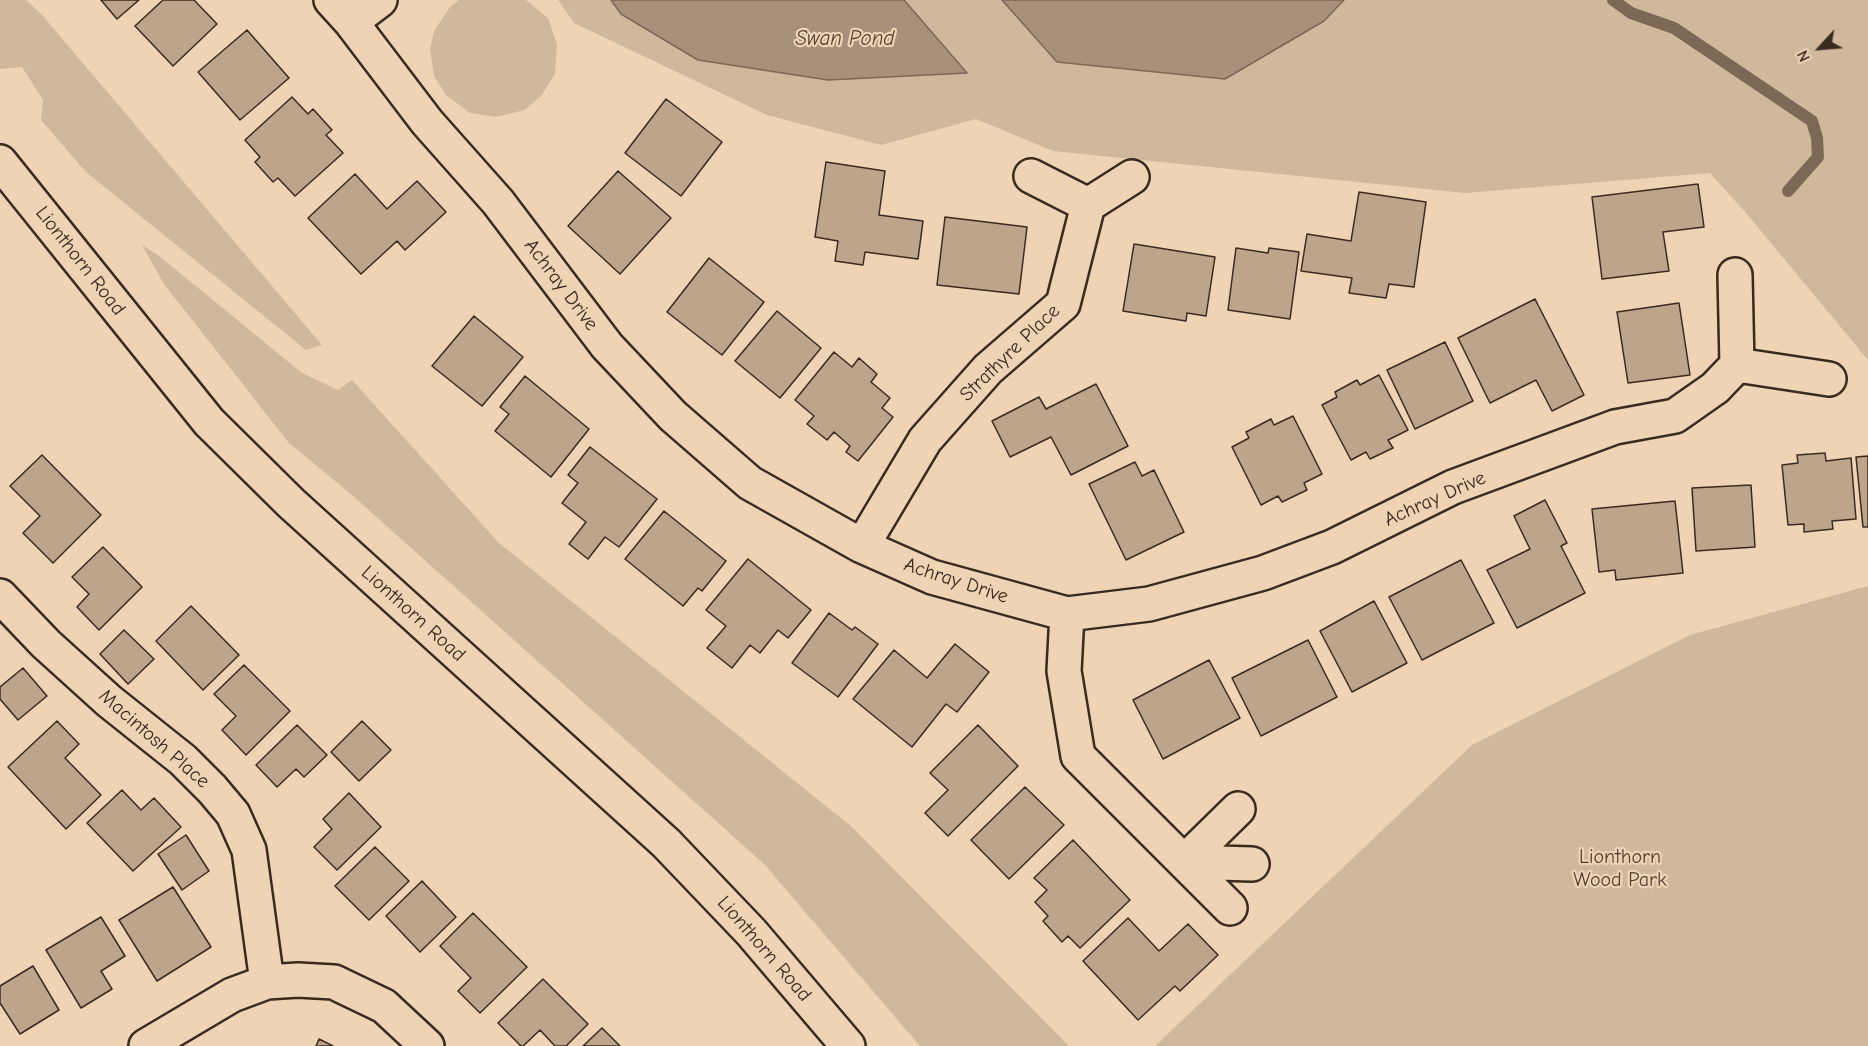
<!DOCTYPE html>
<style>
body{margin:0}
#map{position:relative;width:1868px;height:1046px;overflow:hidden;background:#eed4b5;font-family:"Comic Neue",sans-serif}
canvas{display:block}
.north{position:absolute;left:1790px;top:18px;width:60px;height:60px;-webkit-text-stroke:4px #eed4b5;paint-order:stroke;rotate:244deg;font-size:16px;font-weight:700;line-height:24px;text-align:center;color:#3b2a1e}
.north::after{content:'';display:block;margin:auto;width:21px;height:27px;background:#3b2a1e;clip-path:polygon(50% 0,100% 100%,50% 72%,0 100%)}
</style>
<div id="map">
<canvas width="1868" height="1046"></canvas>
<div class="north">N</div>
</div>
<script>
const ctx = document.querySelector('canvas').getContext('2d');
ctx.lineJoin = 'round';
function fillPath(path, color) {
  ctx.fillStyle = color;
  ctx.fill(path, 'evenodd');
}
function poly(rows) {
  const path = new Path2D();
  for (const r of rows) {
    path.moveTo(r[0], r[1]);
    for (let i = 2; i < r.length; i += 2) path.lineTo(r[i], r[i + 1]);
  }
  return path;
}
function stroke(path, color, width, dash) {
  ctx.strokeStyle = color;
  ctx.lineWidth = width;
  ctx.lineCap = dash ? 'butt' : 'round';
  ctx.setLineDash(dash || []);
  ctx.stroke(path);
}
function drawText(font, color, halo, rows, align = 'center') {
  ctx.font = font + ' "Comic Neue",sans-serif';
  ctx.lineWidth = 4.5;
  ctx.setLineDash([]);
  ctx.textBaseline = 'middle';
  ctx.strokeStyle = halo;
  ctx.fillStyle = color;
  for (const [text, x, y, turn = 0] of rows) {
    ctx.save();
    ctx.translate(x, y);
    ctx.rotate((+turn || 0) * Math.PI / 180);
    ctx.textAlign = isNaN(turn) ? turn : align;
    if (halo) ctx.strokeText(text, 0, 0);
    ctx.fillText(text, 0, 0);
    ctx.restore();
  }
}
const green = poly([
 [0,0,26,0,42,15,322,345,306,350,86,172,41,120,43,100,22,67,0,69],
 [459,0,526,0,548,18,557,44,555,74,541,96,524,110,497,117,470,113,446,95,434,76,430,49,434,31,450,7],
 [558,0,1868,0,1868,360,1746,213,1710,173,1465,193,1053,151,976,119,881,145,767,115,574,23],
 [142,245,158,255,302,373,338,390,352,380,499,543,852,827,1069,1046,920,1046,764,864,352,495,289,443,164,284],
 [1868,586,1868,1046,1155,1046,1472,745,1690,635]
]);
const water = poly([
 [611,0,904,0,967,73,828,80,698,60,621,14,611,0],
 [1002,0,1344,0,1324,21,1225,79,1057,62,1002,0]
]);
const stream = poly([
 [1613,0,1631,13,1674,28,1812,121,1817,138,1818,157,1788,191]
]);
const building = poly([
 [101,0,139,0,117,19,101,0],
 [163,0,194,0,217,24,173,66,135,26,163,0],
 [247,30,289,78,240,120,198,72,247,30],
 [292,97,308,114,313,109,332,130,326,135,343,153,295,196,278,178,273,182,255,162,260,157,245,140,292,97],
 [666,99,722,142,681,196,625,153,666,99],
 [826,162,885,171,879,215,923,221,918,259,865,252,863,265,835,261,838,241,815,237,826,162],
 [618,171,671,218,620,274,568,226,618,171],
 [355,174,387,209,417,181,446,212,405,250,397,241,361,274,308,218,355,174],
 [1698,184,1704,227,1663,232,1669,271,1602,279,1592,197,1698,184],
 [1359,192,1426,202,1414,287,1389,284,1386,298,1349,293,1352,278,1301,271,1307,234,1351,241,1359,192],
 [945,217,1027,227,1019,294,937,285,945,217],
 [1134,244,1215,257,1206,316,1187,313,1186,321,1123,311,1134,244],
 [1236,248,1268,253,1269,248,1299,252,1290,319,1228,310,1236,248],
 [709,258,764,302,722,355,667,312,709,258],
 [1535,299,1584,395,1552,411,1536,380,1490,403,1458,338,1535,299],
 [1679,303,1690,375,1628,383,1617,312,1679,303],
 [777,311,821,348,780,398,735,361,777,311],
 [474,316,523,357,482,406,432,366,474,316],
 [1445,342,1473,401,1415,429,1387,370,1445,342],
 [834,352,852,367,859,358,877,374,871,382,890,398,882,408,893,417,858,461,846,452,850,446,834,432,827,440,807,424,814,416,795,400,834,352],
 [1379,375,1408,430,1388,440,1393,448,1370,459,1366,452,1351,460,1322,405,1337,397,1335,392,1357,380,1360,385,1379,375],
 [525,376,589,429,551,477,495,431,509,414,500,407,525,376],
 [1096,384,1128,446,1071,475,1051,437,1010,457,992,421,1039,397,1046,409,1096,384],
 [1293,416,1322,474,1304,483,1307,490,1282,502,1278,496,1261,505,1232,447,1249,438,1246,432,1271,419,1274,425,1293,416],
 [590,447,657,499,619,547,605,537,588,559,569,544,586,522,562,503,578,483,568,475,590,447],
 [1825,453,1826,461,1851,458,1856,519,1832,521,1833,529,1804,532,1804,524,1788,525,1782,465,1798,463,1797,455,1825,453],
 [42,455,101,515,53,563,23,533,40,516,10,486,42,455],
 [1868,456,1868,527,1863,527,1856,457,1868,456],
 [1135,462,1142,476,1154,470,1184,532,1126,560,1089,484,1135,462],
 [1751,485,1755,547,1696,551,1692,488,1751,485],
 [1545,500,1567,543,1561,546,1585,593,1517,628,1487,570,1530,549,1514,516,1545,500],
 [1675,501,1683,573,1616,580,1615,570,1599,572,1592,509,1675,501],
 [664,511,726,561,702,591,698,588,683,606,625,559,664,511],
 [103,547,142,587,99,630,77,607,89,594,72,577,103,547],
 [748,559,811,610,788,638,778,630,760,653,750,645,732,668,707,648,726,626,706,610,748,559],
 [1461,560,1494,623,1422,660,1389,597,1461,560],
 [1374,601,1407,663,1352,692,1320,631,1374,601],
 [191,606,239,655,203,690,156,641,191,606],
 [829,613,852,630,855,627,878,644,838,697,792,663,829,613],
 [124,630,154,659,128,684,100,654,124,630],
 [1308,640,1337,697,1261,736,1232,678,1308,640],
 [955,644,989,672,957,712,946,704,912,747,853,699,894,650,927,678,955,644],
 [1209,660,1240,718,1163,759,1133,700,1209,660],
 [244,665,290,711,246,755,222,730,236,716,214,694,244,665],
 [23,668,47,696,18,720,0,699,0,687,23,668],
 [57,721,79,744,65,758,101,795,66,829,8,767,57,721],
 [362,721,391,750,359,781,331,752,362,721],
 [297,725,327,755,304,777,296,769,277,787,256,765,297,725],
 [978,725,1018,766,948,836,925,813,948,790,930,773,978,725],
 [1025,787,1064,825,1009,879,971,840,1025,787],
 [122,790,141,810,154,798,181,827,133,871,87,823,122,790],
 [349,793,381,827,337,870,314,847,332,829,323,819,349,793],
 [186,835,209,871,182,890,158,854,186,835],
 [1073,840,1130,900,1080,948,1068,936,1062,942,1043,921,1048,916,1035,902,1047,890,1034,878,1073,840],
 [375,847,409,881,369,920,335,886,375,847],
 [422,881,456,917,420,952,386,916,422,881],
 [173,887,211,947,157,981,119,920,173,887],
 [473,913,527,967,480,1013,458,991,471,978,440,946,473,913],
 [101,917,125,956,101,971,112,989,81,1008,46,950,101,917],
 [1128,918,1159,951,1188,924,1218,955,1180,991,1175,986,1138,1020,1083,961,1128,918],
 [33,966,59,1010,20,1034,0,1003,0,986,33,966],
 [543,979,588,1024,566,1046,555,1046,540,1030,523,1046,521,1046,498,1023,543,979],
 [602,1028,620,1046,583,1046,602,1028],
 [319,1039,333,1046,316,1046,319,1039]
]);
const minor = poly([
 [331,0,351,22,427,122,498,202,607,346,673,416,750,483,862,546,932,577,1067,614,1149,604,1263,573,1332,547,1453,487,1615,427,1675,416,1715,388,1737,365,1735,275],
 [351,22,380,0],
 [0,162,209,422,291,503,666,843,751,932,848,1046],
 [1088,205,1132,177],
 [1737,365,1829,379],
 [862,546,925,440,988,369,1063,304,1088,205,1031,176],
 [0,596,46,644,109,701,183,760,212,789,233,814,249,850,267,982],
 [1067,614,1064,671,1078,756,1230,908],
 [1238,809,1184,862,1252,864],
 [146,1046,232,995,267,982,298,980,334,982,384,1006,427,1046]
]);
const streetNames = [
 ["Lionthorn Road",80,261,52],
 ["Achray Drive",561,285,53],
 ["Strathyre Place",1010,353,-44],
 ["Achray Drive",1435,499,-24],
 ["Achray Drive",956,581,18],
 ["Lionthorn Road",413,614,42],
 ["Macintosh Place",154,739,41],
 ["Lionthorn Road",764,949,49]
];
const parkNames = [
 ["Lionthorn",1620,857],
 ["Wood Park",1620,880]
];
const waterNames = [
 ["Swan Pond",845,39]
];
fillPath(green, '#d0b89c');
fillPath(water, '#a7917a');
stroke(water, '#7c6855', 1.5);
stroke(stream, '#7c6855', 12);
fillPath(building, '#bca58b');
stroke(building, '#3b2a1e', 1.5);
stroke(minor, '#3b2a1e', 38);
stroke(minor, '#eed4b5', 33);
drawText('20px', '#3b2a1e', '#eed4b5', streetNames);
drawText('20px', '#513f31', '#eed4b5', parkNames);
drawText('italic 21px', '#513f30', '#eed4b5', waterNames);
</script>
